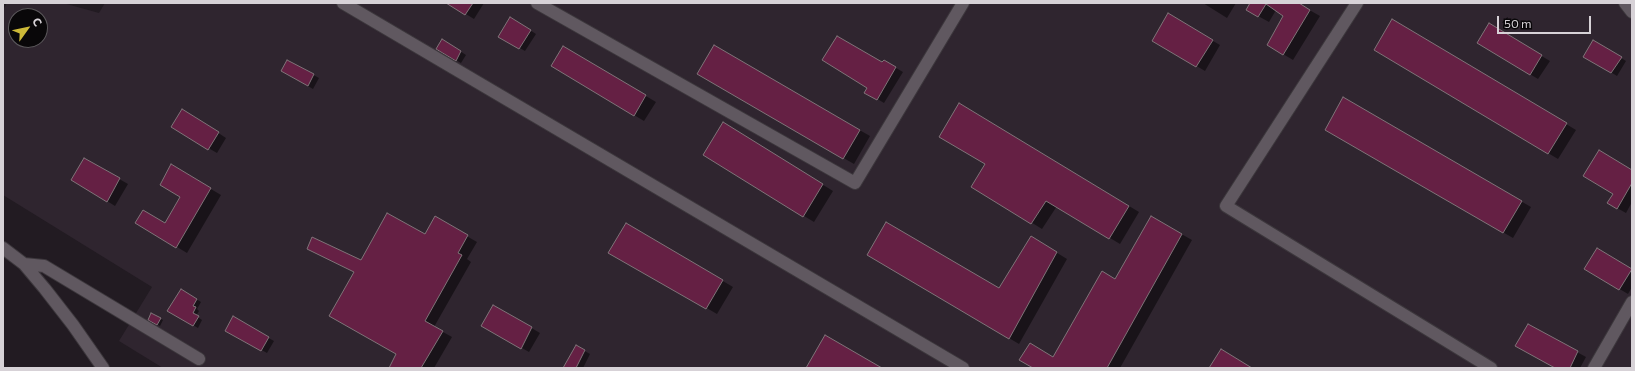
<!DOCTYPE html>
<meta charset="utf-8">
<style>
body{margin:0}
#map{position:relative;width:1635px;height:371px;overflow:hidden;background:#221b22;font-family:Commissioner,sans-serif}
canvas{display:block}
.frame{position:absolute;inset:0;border:4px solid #d7d2d7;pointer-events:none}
.north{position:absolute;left:8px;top:8px;width:40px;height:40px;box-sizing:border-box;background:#090709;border:1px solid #5b585b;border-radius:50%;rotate:57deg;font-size:11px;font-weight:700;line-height:16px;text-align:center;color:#d7d2d7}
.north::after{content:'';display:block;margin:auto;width:14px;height:18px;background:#cdb938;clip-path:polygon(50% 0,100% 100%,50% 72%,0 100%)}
.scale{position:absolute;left:1497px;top:16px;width:94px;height:18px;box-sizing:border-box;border:2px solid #d7d2d7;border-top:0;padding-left:5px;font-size:12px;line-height:14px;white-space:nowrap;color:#d7d2d7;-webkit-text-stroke:3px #090709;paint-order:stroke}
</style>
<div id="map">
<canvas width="1635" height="371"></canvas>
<div class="frame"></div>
<div class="north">С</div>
<div class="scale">50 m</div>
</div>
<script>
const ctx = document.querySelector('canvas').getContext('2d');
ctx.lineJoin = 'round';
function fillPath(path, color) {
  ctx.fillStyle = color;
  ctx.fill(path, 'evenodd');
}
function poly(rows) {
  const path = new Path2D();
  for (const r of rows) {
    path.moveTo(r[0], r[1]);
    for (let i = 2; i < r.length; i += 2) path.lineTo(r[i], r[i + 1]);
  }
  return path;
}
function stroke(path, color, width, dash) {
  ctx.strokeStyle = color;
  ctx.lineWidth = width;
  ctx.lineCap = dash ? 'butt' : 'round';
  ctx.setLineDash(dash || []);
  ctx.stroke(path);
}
const built = poly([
 [7,3,63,3,99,13,105,3,1632,3,1632,368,163,368,119,341,152,287,3,195,3,10],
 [16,16,40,16,40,40,16,40]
]);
const shadow = poly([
 [448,3,484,3,474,19],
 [1203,3,1236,3,1227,18],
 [1251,3,1297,3,1320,16,1293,60,1268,45,1285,15,1276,10,1269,22,1247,10],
 [1168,15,1220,45,1205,71,1153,40],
 [511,18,536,34,525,51,499,36],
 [1393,20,1576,130,1558,159,1375,50],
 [1489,25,1550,61,1538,79,1478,43],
 [443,40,466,55,461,63,437,49],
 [1594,41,1626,61,1617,76,1585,56],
 [563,47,656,102,644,121,634,115],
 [714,47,870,136,854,164,698,74],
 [288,61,319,78,313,89,282,71],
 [884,61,903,72,884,103,866,92],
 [1344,99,1531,207,1513,238,1326,130],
 [970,110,1139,212,1120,244,1057,206,1042,229,973,186,986,163],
 [191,115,226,138,217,153,172,127],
 [734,130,833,191,814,222,704,155],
 [84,159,128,184,115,206,72,179],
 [172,166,221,195,187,253,137,223,165,224,181,196],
 [1632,171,1632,202,1626,213,1608,203],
 [1151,217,1192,240,1120,368,1035,368,1054,358,1116,280],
 [435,218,477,242,467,259,471,262,434,327,452,337,434,368,390,368,397,356,361,262,425,236],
 [626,224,733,287,717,314,610,252],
 [1041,243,1067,259,1019,344,868,254,999,290],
 [1597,249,1632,270,1632,287,1628,294,1586,269],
 [181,290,201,302,197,309,199,311,196,316,202,320,198,328,168,311],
 [494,306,540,333,529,352,483,326],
 [152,314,163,320,160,326,149,319],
 [233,318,274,341,267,353,226,330],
 [1528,325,1586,357,1580,368,1557,368],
 [576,346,590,354,583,368,571,368]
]);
const building = poly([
 [446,3,473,3,465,15,446,3],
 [1250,3,1299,3,1310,10,1283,55,1267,45,1283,16,1266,4,1258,17,1246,10,1250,3],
 [1168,13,1213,40,1196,67,1152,41,1168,13],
 [510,17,531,30,519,49,498,37,510,17],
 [1392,19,1567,123,1548,154,1374,50,1392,19],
 [1489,23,1542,55,1530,75,1477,43,1489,23],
 [837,36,882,62,884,60,896,67,877,100,864,93,867,88,822,60,837,36],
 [442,39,461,51,456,61,436,49,442,39],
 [1593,40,1622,57,1611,73,1583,57,1593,40],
 [714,45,860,130,843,159,697,74,714,45],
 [563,46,646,95,634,116,551,66,563,46],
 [287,60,314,74,308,86,281,71,287,60],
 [1343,97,1522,201,1503,233,1325,130,1343,97],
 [959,103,1129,206,1109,239,1046,201,1031,224,971,187,985,164,939,137,959,103],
 [182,109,219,132,208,150,171,127,182,109],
 [723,122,823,184,803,217,703,155,723,122],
 [1599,150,1632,170,1632,183,1617,209,1607,203,1613,194,1583,176,1599,150],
 [84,158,120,178,107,202,71,180,84,158],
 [171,164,211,188,176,248,135,223,143,210,165,223,180,197,160,185,171,164],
 [387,213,425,234,435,216,468,235,458,253,462,255,425,321,443,331,421,368,389,368,396,354,329,316,354,272,307,249,312,237,361,260,387,213],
 [1151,216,1182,234,1107,368,1033,368,1019,360,1030,343,1053,357,1102,271,1115,279,1151,216],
 [886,222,999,288,1031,236,1057,252,1009,339,867,255,886,222],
 [626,223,723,280,706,309,608,253,626,223],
 [1597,248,1632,269,1619,290,1584,269,1597,248],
 [181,289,197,299,193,306,196,307,193,313,199,316,193,326,167,311,181,289],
 [493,305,532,327,521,349,481,326,493,305],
 [151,313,161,318,157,325,148,320,151,313],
 [233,316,269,337,261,351,225,331,233,316],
 [1528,324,1578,351,1570,368,1555,368,1515,346,1528,324],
 [825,335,882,368,806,368,825,335],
 [576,345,585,350,576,368,563,368,576,345],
 [1221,349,1252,368,1209,368,1221,349]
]);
const minor = poly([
 [343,3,963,368],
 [537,3,855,183,963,3],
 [1357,3,1226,206,1491,368],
 [1625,3,1632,12],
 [3,248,24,264,45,289,73,325,103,368],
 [24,264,44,266,199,359],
 [1594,368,1632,302]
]);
fillPath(built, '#2f252f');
fillPath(shadow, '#0007');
fillPath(building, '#652044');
stroke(building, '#7f7378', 1);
stroke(minor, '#3c373c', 14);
stroke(minor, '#605860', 12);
</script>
